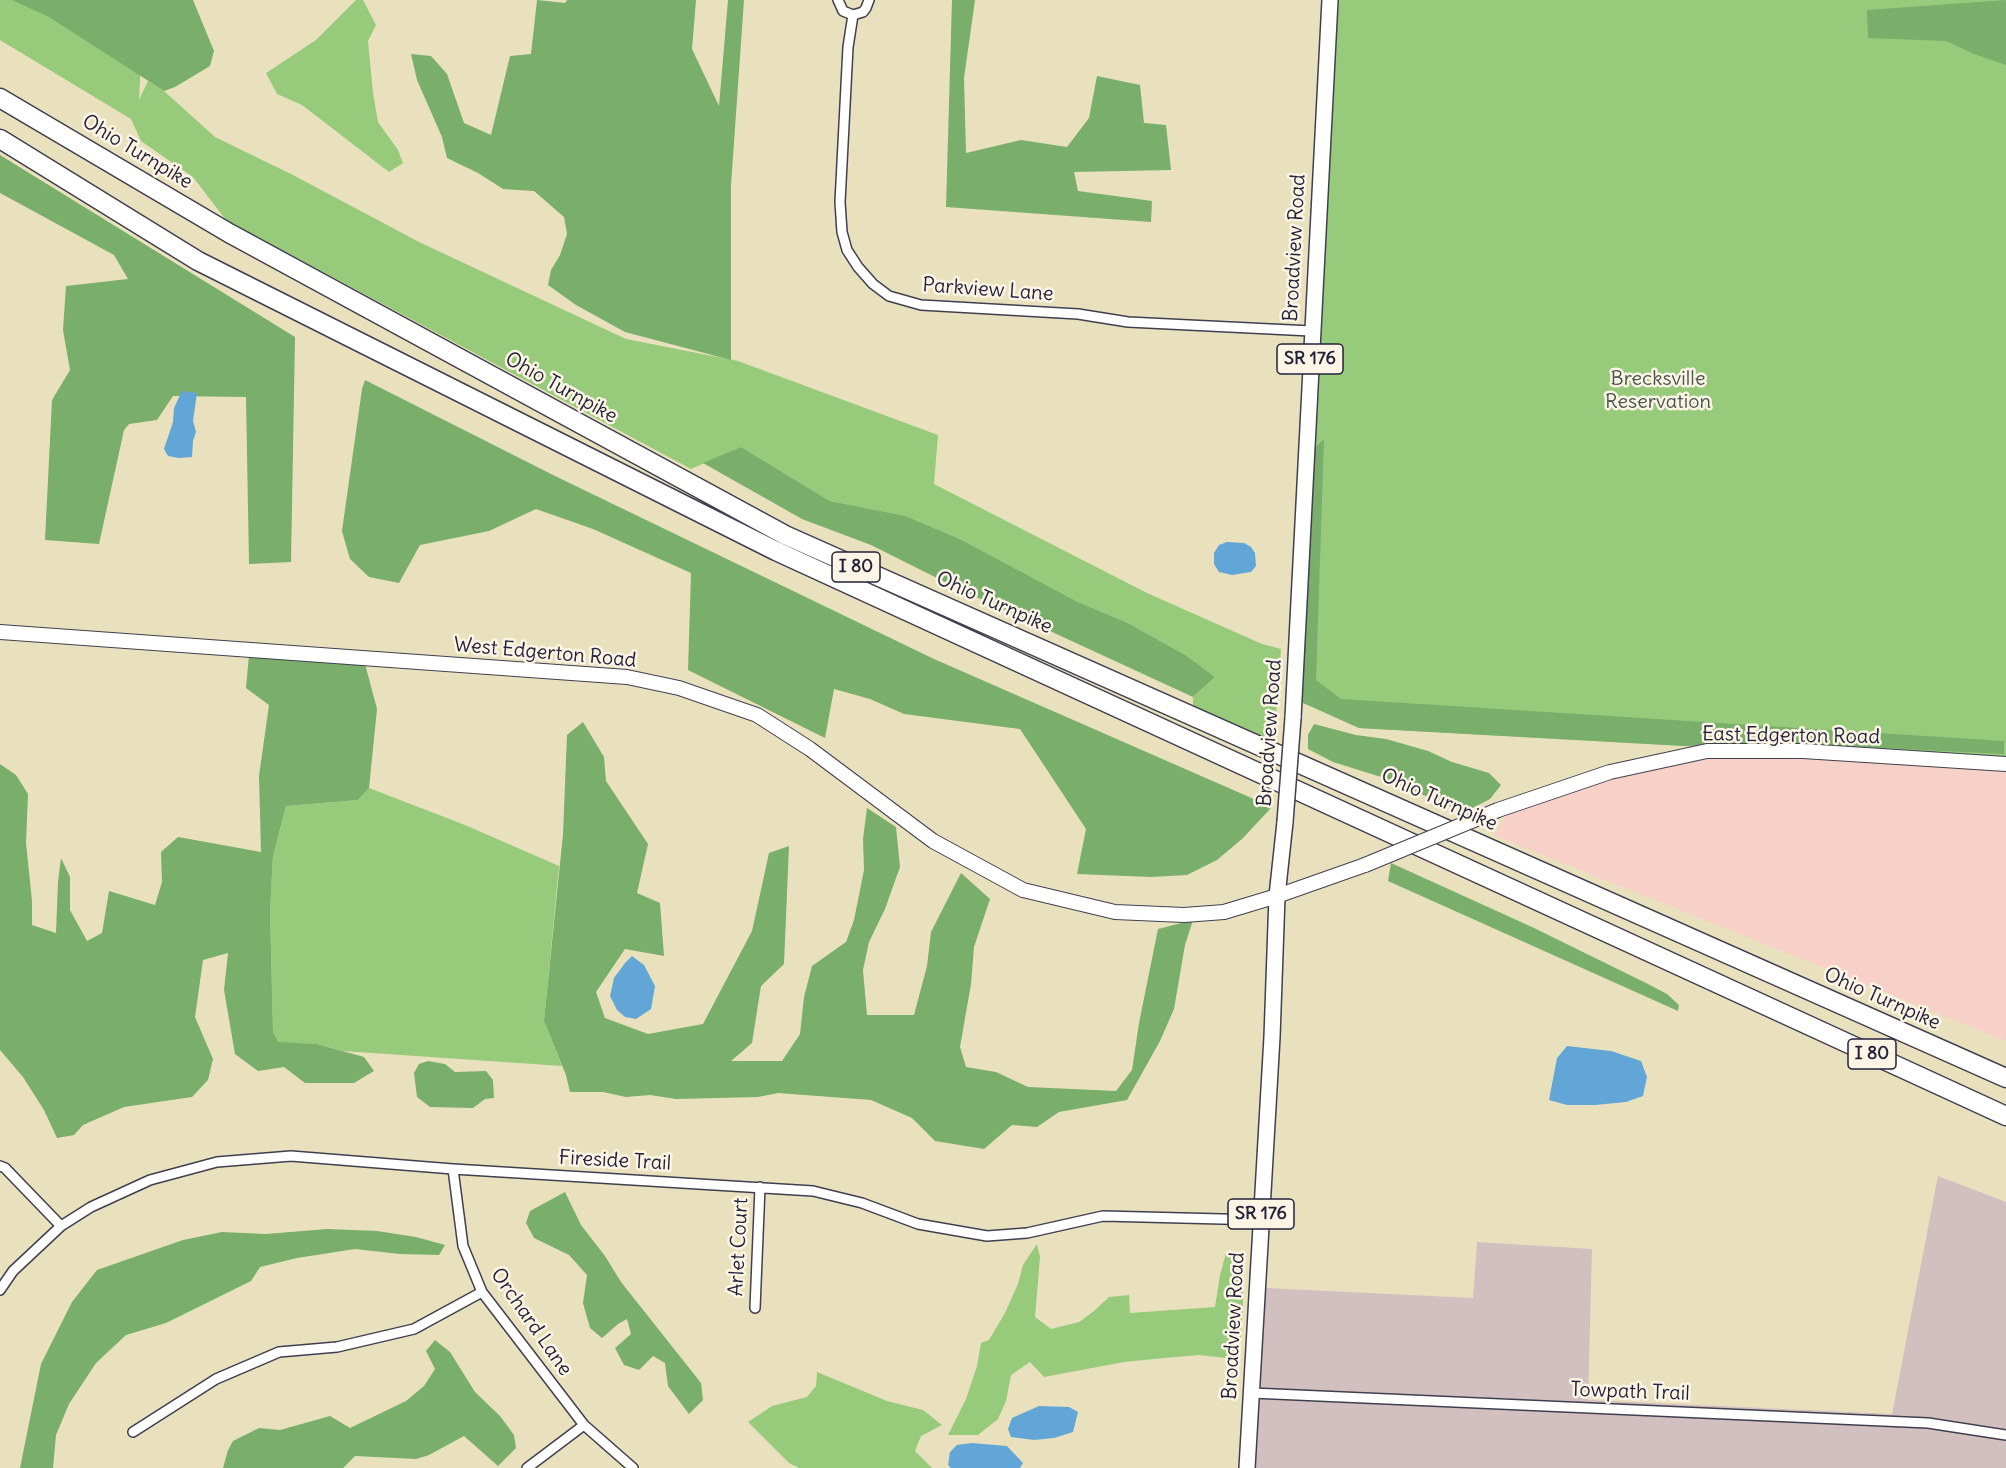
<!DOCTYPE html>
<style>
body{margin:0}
canvas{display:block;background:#e9e1be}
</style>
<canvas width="2006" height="1468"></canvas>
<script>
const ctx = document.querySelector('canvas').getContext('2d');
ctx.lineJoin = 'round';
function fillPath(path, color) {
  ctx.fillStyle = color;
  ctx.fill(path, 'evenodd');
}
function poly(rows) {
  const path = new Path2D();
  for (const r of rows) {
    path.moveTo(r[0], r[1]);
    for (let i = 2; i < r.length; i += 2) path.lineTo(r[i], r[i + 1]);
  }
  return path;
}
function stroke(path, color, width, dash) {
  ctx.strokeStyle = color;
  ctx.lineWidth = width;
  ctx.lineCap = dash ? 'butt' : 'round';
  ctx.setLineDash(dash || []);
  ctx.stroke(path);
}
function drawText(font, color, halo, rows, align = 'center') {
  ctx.font = font + ' Delius,sans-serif';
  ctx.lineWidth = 5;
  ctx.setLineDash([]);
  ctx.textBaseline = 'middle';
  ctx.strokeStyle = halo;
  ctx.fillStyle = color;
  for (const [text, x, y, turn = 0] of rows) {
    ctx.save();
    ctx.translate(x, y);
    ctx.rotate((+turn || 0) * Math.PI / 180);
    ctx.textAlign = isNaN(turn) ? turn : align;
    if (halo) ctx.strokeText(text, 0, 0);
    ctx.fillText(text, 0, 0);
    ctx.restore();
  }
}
const built = poly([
 [1757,754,2006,768,2006,1041,1493,835,1510,811,1650,766,1715,756]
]);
const industrial = poly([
 [1938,1176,2006,1202,2006,1468,1254,1468,1266,1288,1473,1298,1477,1242,1592,1249,1588,1400,1892,1414]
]);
const green = poly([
 [0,0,144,0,139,100,148,81,164,91,215,137,293,175,419,242,626,339,738,361,938,435,934,484,1147,593,1262,644,1281,649,1274,742,1193,706,1193,697,1215,677,1187,656,1128,623,1078,602,960,539,906,516,830,501,741,447,691,469,226,220,193,177,141,141,131,119,0,40],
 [356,0,363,0,376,25,368,41,373,93,378,122,398,150,403,163,389,172,302,105,277,94,266,73,316,40],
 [1331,0,2006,0,2006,764,1359,728,1292,698],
 [369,788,465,825,559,866,544,1021,562,1066,343,1051,317,1044,278,1043,273,1032,270,911,273,856,286,806,358,800],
 [1037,1244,1040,1257,1035,1317,1051,1329,1079,1322,1094,1311,1109,1297,1129,1295,1130,1313,1215,1307,1220,1275,1226,1253,1239,1260,1243,1275,1243,1304,1241,1337,1234,1359,1199,1355,1164,1358,1124,1362,1044,1377,1030,1362,1011,1375,1006,1401,998,1419,978,1435,948,1435,966,1399,977,1366,981,1343,989,1340,1005,1313,1018,1284,1023,1265],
 [817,1372,887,1401,923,1410,942,1425,921,1436,915,1451,932,1468,799,1468,789,1463,748,1422,772,1406,807,1397,816,1386]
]);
const forest = poly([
 [12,0,193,0,214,51,210,66,175,87,164,91,49,17],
 [537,0,565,3,567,0,696,0,692,49,719,106,728,0,744,0,731,185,731,360,625,332,576,305,548,285,551,270,560,255,567,234,564,217,534,191,503,189,478,173,447,158,442,137,417,80,411,54,431,56,447,74,464,123,491,135,510,56,531,54],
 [952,0,975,0,964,78,966,153,1021,140,1067,147,1089,118,1097,76,1140,85,1144,123,1166,125,1171,170,1074,172,1078,191,1152,201,1151,222,946,207],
 [2006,0,2006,65,1974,54,1946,41,1868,38,1867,10],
 [0,155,295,337,291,562,249,564,246,397,173,396,157,420,129,424,124,430,99,544,45,540,52,400,70,370,63,330,66,286,128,279,114,255,0,193],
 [365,380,555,476,934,659,1272,807,1242,839,1217,860,1187,875,1151,877,1077,874,1086,829,1020,729,904,714,870,699,834,689,825,738,688,670,691,573,593,529,536,509,489,531,420,545,399,583,369,577,350,559,342,531,362,389],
 [1324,439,1316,680,1341,699,2004,741,2004,754,1864,747,1714,745,1686,746,1359,728,1299,701,1307,534,1315,448],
 [741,447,830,501,906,516,960,539,1078,602,1128,623,1187,656,1215,677,1193,697,961,590,871,545,802,519,703,463],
 [249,655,365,664,377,709,369,788,358,800,286,806,273,856,270,911,273,1032,278,1042,317,1044,364,1057,374,1071,354,1083,305,1083,284,1067,258,1071,235,1054,224,990,228,953,203,960,195,1017,213,1059,208,1080,192,1097,124,1107,83,1125,74,1135,57,1138,44,1110,23,1077,0,1050,0,764,16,775,28,794,26,843,32,901,32,925,56,933,58,882,61,858,70,877,70,910,87,941,102,933,109,891,155,905,162,882,161,852,178,837,261,852,259,776,269,705,246,688],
 [583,722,604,757,606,781,648,844,637,893,660,903,664,956,625,949,596,992,605,1018,648,1034,703,1024,752,931,769,853,789,846,784,964,761,986,752,1043,731,1061,782,1061,800,1034,804,997,812,966,846,942,854,920,864,870,863,839,867,808,896,827,900,867,885,909,869,942,863,970,867,1015,914,1015,927,966,931,932,961,873,990,899,974,947,971,984,960,1047,966,1067,996,1072,1028,1087,1116,1091,1132,1070,1139,1023,1158,929,1193,920,1185,945,1174,1009,1160,1041,1127,1100,1059,1112,1037,1127,1012,1125,984,1149,935,1141,912,1118,871,1100,778,1093,758,1097,676,1099,650,1095,626,1097,603,1092,570,1092,566,1075,544,1021,563,834,567,735],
 [1314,724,1356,735,1386,739,1428,751,1452,762,1489,773,1501,785,1490,799,1469,810,1461,811,1381,777,1333,762,1308,749,1308,735],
 [1391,863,1532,927,1646,983,1667,994,1679,1005,1678,1011,1388,881],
 [428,1061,445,1064,455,1072,486,1071,493,1080,494,1098,485,1099,473,1108,430,1107,417,1097,414,1073,419,1064],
 [565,1192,581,1225,605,1256,621,1282,701,1383,703,1400,689,1414,668,1386,665,1363,653,1356,639,1370,624,1365,615,1348,631,1334,627,1319,618,1324,602,1338,590,1328,583,1303,587,1275,569,1255,534,1238,526,1223,530,1211],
 [327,1229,377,1231,416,1237,445,1245,439,1255,400,1254,355,1249,297,1258,260,1267,251,1281,166,1323,126,1335,96,1363,69,1404,56,1435,53,1468,20,1468,41,1364,72,1302,97,1270,183,1240,222,1232,266,1234],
 [435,1340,450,1352,475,1392,500,1416,514,1435,516,1448,498,1466,464,1436,429,1455,416,1459,355,1456,343,1468,223,1468,228,1450,233,1441,259,1428,280,1430,330,1416,350,1428,406,1401,424,1386,435,1369,426,1351]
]);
const water = poly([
 [182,391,197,393,193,421,196,432,193,441,192,457,179,458,168,456,164,449,173,422,174,408],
 [1227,542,1244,543,1251,547,1255,553,1256,566,1251,572,1232,575,1219,572,1214,564,1214,553,1219,545],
 [632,956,644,965,655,986,651,1009,636,1019,625,1017,617,1010,610,996,614,978,625,963],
 [1567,1046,1611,1051,1641,1061,1647,1077,1643,1096,1626,1102,1595,1105,1567,1105,1549,1100,1557,1058],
 [1039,1406,1069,1407,1078,1412,1073,1432,1054,1438,1034,1440,1011,1437,1008,1429,1012,1418],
 [972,1443,1007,1446,1023,1463,1020,1468,951,1468,948,1465,950,1452,957,1445]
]);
const street = poly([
 [838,0,843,11,853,15,863,12,866,8,869,0],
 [853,15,848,47,840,202,842,232,847,250,858,267,873,284,889,296,921,305,1078,314,1128,322,1311,331],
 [0,1166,5,1168,61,1226],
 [453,1169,463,1246,482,1292,584,1425,633,1468],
 [0,1290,13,1271,61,1226,91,1207,150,1180,217,1162,291,1156,453,1169,813,1191,862,1203,918,1224,987,1236,1027,1233,1103,1216,1261,1220],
 [755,1308,760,1187],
 [1252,1393,1928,1423,2006,1435],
 [133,1432,216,1379,279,1352,337,1347,414,1329,482,1292],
 [527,1468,584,1425]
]);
const secondary = poly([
 [0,632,627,677,679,688,757,715,810,749,933,841,1023,890,1115,912,1184,915,1224,912,1277,896,1365,865],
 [1498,810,1610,772,1707,751,1803,751,2006,764]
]);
const primary = poly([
 [1293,718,1330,0],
 [1247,1468,1272,1037,1277,896,1285,822]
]);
const highway = poly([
 [0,98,229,233,785,535,2006,1078],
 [0,139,198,261,776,551,2006,1116]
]);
const secondaryBridge = poly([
 [1365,865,1498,810]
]);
const primaryBridge = poly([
 [1285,822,1293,718]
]);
const shields = [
 [1310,359,66],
 [856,567,48],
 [1872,1054,48],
 [1261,1214,66]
];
const shieldNames = [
 ["SR 176",1310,359],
 ["I 80",856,567],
 ["I 80",1872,1054],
 ["SR 176",1261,1214]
];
const streetNames = [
 ["Ohio Turnpike",137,152,31],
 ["Broadview Road",1295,248,-87],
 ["Parkview Lane",988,290,4],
 ["Ohio Turnpike",561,388,29],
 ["Ohio Turnpike",994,603,24],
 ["West Edgerton Road",545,653,5],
 ["Broadview Road",1270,733,-86],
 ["East Edgerton Road",1791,736,1],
 ["Ohio Turnpike",1439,800,24],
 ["Ohio Turnpike",1882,999,24],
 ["Fireside Trail",615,1161,3],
 ["Arlet Court",739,1247,-87],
 ["Orchard Lane",531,1322,55],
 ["Broadview Road",1234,1326,-87],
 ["Towpath Trail",1630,1392,2]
];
const parkNames = [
 ["Brecksville",1658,379],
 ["Reservation",1658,402]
];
fillPath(built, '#f7d1c7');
fillPath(industrial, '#d2bfc0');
fillPath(green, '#97ca7b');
fillPath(forest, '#79ae6b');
fillPath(water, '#61a6d6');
stroke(street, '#403f4f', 12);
stroke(secondary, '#403f4f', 16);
stroke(primary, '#403f4f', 18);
stroke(highway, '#403f4f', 21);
stroke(street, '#fff', 9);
stroke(secondary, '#fff', 14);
stroke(primary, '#fff', 15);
stroke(highway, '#fff', 18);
stroke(secondaryBridge, '#403f4f', 16, []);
stroke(primaryBridge, '#403f4f', 18, []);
stroke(secondaryBridge, '#fff', 14);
stroke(primaryBridge, '#fff', 15);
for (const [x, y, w] of shields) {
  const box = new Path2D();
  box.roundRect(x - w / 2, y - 15, w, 30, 4.5);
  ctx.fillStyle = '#fcf5e5';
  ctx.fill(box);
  stroke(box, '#22223b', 1.5);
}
drawText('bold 18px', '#22223b', null, shieldNames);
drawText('20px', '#22223b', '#fcf5e5', streetNames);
drawText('20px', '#45544e', '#fcf5e5', parkNames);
</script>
